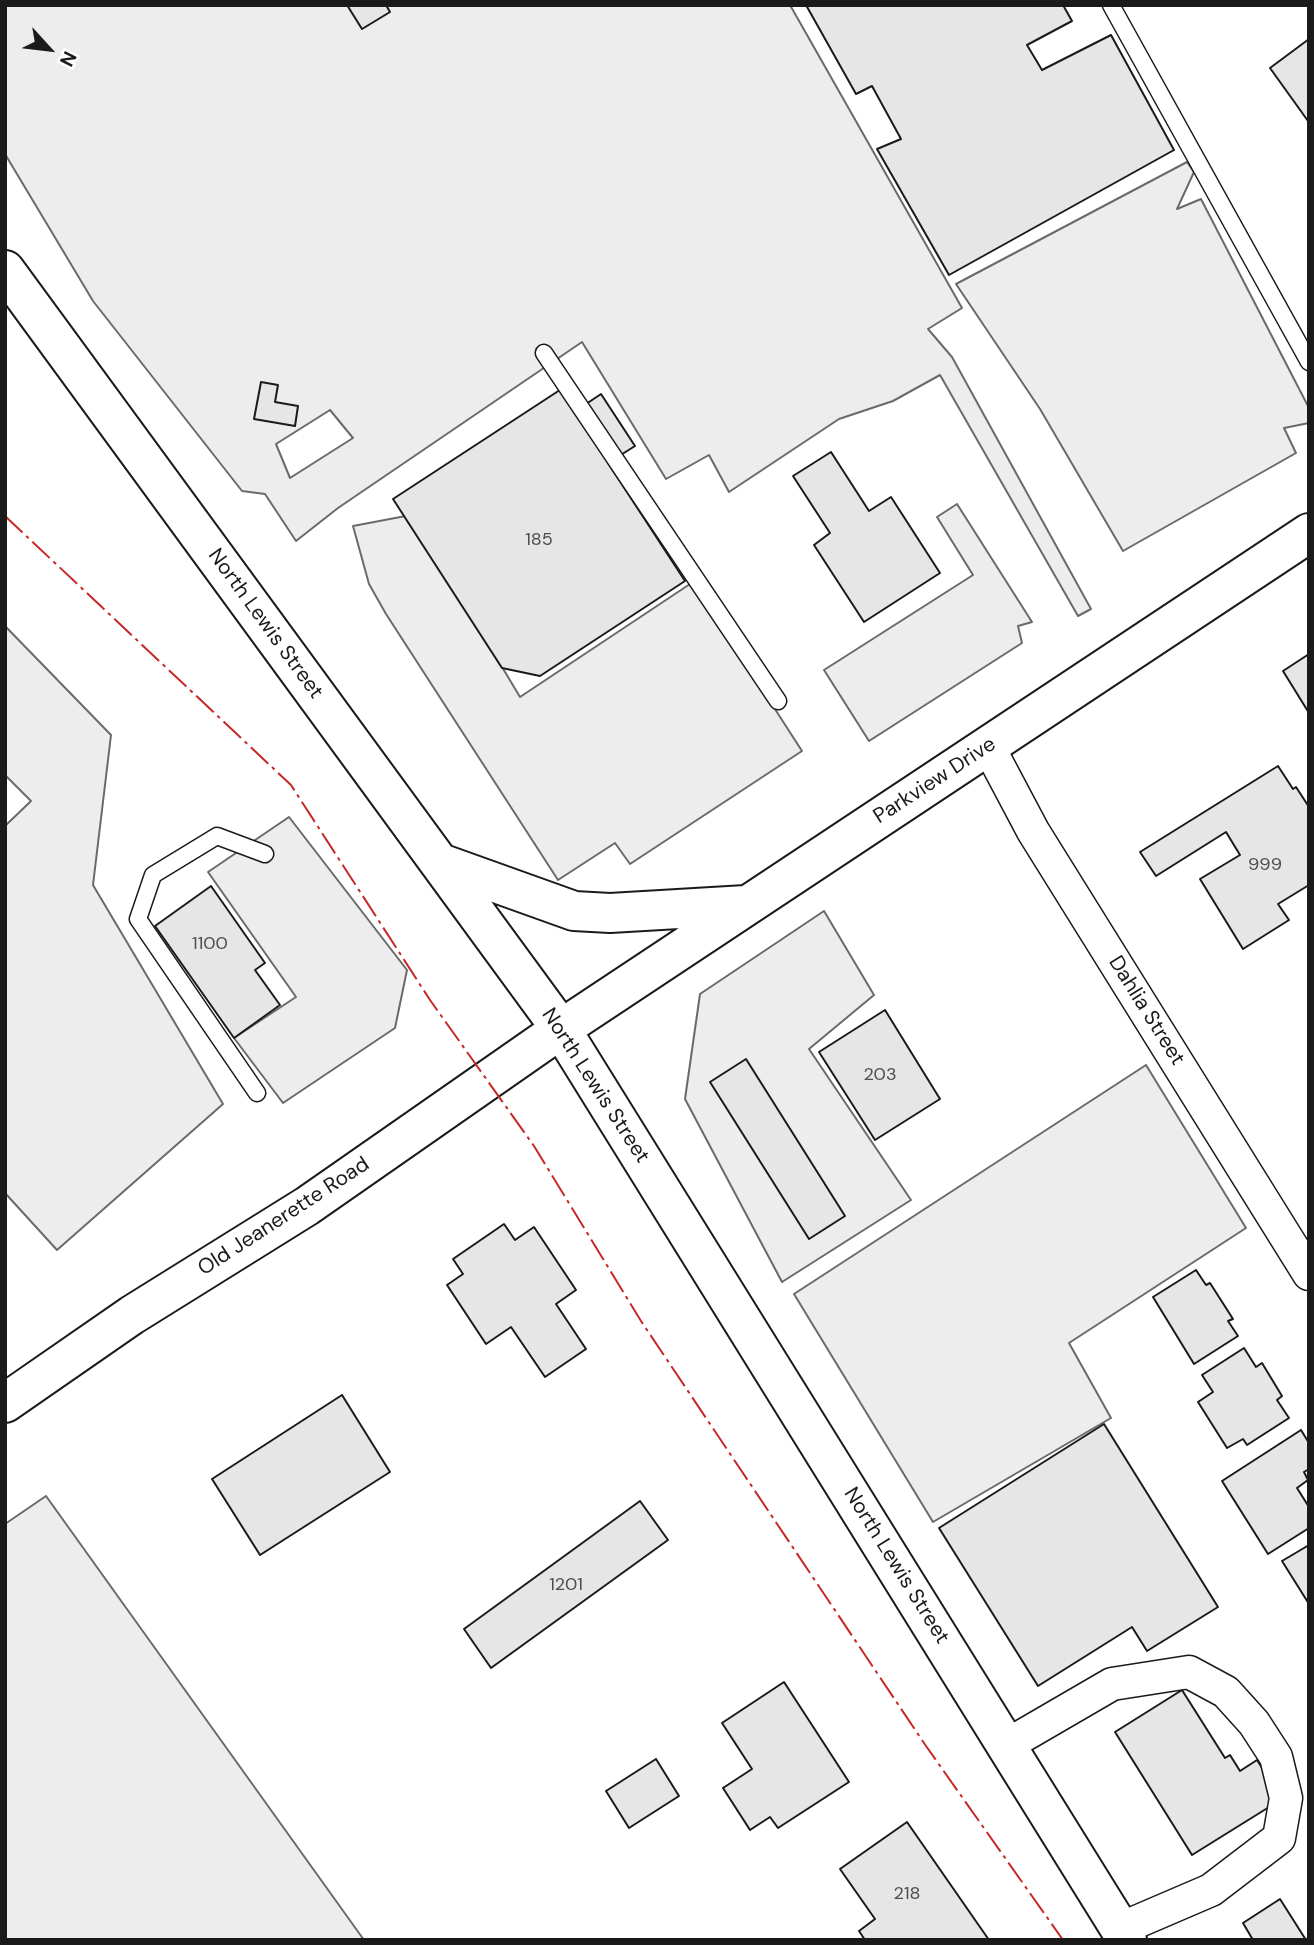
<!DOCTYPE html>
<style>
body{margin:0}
#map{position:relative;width:1314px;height:1945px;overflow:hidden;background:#fff;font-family:"DM Sans",sans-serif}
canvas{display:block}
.frame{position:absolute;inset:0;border:7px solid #1a1a1a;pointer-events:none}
.north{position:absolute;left:14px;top:14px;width:70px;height:70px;-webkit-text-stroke:5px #fff;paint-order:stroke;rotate:117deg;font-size:19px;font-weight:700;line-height:28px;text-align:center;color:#1a1a1a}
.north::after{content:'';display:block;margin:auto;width:24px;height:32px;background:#1a1a1a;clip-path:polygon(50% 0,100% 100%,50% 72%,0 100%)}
</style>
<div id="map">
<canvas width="1314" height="1945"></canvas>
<div class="frame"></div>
<div class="north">N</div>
</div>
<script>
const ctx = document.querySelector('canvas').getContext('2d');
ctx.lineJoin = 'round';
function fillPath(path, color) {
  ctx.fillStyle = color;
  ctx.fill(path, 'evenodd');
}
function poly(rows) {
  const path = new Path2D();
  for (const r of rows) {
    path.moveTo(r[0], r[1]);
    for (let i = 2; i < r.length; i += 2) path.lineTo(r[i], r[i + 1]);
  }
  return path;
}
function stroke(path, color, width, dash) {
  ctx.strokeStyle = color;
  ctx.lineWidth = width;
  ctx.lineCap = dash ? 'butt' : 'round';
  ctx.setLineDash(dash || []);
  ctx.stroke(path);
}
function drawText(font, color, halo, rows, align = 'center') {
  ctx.font = font + ' "DM Sans",sans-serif';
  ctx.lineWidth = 5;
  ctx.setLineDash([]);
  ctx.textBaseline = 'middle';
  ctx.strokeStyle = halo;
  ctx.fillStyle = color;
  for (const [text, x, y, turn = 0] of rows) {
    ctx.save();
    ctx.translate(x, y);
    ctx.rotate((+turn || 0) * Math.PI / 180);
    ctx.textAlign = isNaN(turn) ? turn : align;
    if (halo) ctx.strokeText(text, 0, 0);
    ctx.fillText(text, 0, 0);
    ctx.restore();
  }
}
const built = poly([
 [5,5,790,5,962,308,928,329,952,357,1091,609,1078,616,940,375,893,401,839,419,729,492,709,455,666,479,582,342,338,508,296,541,265,494,242,491,93,301,5,154,5,5],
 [330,410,353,438,290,478,276,444,330,410],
 [1187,162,1194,172,1177,209,1201,199,1309,408,1309,423,1284,428,1296,453,1123,551,1040,409,956,284,1187,162],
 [957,504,1032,622,1018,626,1022,643,869,741,824,670,973,575,937,517,957,504],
 [411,515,520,697,693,582,802,751,630,864,615,843,558,880,386,614,369,584,353,526,411,515],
 [5,626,111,735,93,885,223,1104,57,1250,5,1193,5,826,31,801,5,775,5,626],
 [289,817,407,970,395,1028,283,1103,234,1038,296,997,208,872,289,817],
 [824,911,874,995,809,1049,911,1200,782,1282,685,1099,700,994,824,911],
 [1146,1065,1246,1228,1069,1343,1111,1418,933,1522,794,1294,1146,1065],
 [46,1496,364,1940,5,1940,5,1524,46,1496]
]);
const building = poly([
 [347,5,386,5,390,12,362,29,347,5],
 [806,5,1063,5,1072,21,1027,45,1042,70,1111,35,1174,150,949,275,877,149,901,139,872,86,856,94,806,5],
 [1309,39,1309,121,1308,121,1270,68,1309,39],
 [261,382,278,385,275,402,298,406,295,426,254,419,261,382],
 [566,386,580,408,601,394,635,446,608,463,685,581,540,676,502,668,393,499,566,386],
 [831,452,869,511,891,497,940,573,864,622,814,545,830,533,793,476,831,452],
 [1309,654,1309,713,1283,671,1309,654],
 [1278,766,1293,789,1296,787,1309,807,1309,885,1278,904,1289,920,1243,949,1200,879,1240,855,1226,832,1156,876,1140,852,1278,766],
 [211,886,265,963,255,970,280,1005,234,1038,155,926,211,886],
 [885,1010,940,1099,875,1140,819,1052,885,1010],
 [746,1059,845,1216,809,1239,710,1082,746,1059],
 [504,1224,515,1240,534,1227,576,1290,556,1304,586,1349,545,1377,511,1327,486,1344,447,1285,463,1274,453,1259,504,1224],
 [1196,1270,1206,1285,1210,1283,1233,1319,1228,1321,1238,1336,1194,1364,1153,1297,1196,1270],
 [1244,1348,1256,1367,1262,1363,1282,1396,1277,1400,1289,1418,1247,1445,1243,1439,1227,1448,1198,1402,1213,1392,1202,1375,1244,1348],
 [342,1395,390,1472,260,1555,212,1479,342,1395],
 [1104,1424,1218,1607,1147,1651,1132,1627,1038,1686,939,1528,1104,1424],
 [1301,1430,1309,1443,1309,1469,1304,1472,1308,1480,1297,1488,1309,1507,1309,1528,1268,1554,1222,1481,1301,1430],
 [640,1501,668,1540,491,1668,464,1629,640,1501],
 [1309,1545,1309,1604,1282,1561,1309,1545],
 [784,1682,849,1782,778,1828,770,1817,750,1830,723,1788,752,1769,722,1723,784,1682],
 [1182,1690,1225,1758,1230,1755,1240,1771,1257,1760,1282,1799,1192,1855,1115,1732,1182,1690],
 [656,1759,679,1796,629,1828,606,1791,656,1759],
 [907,1822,989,1940,865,1940,859,1931,875,1919,840,1869,907,1822],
 [1280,1899,1306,1940,1253,1940,1243,1923,1280,1899]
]);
const service = poly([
 [1111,5,1309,362],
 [544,353,778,701],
 [257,1093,138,919,153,875,217,836,265,854]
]);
const minor = poly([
 [988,746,1033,831,1309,1274],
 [1007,1745,1112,1684,1189,1672,1226,1692,1254,1723,1276,1757,1286,1798,1279,1838,1211,1890,1120,1929]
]);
const secondary = poly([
 [5,270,561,1029,1127,1940],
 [440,863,574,911,610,913,746,905],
 [5,1403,132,1315,307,1206,561,1029,1309,533]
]);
const power = poly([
 [5,516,291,785,430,1000,534,1146,641,1321,926,1746,1063,1940]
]);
const numberNames = [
 ["185",539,540],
 ["999",1265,865],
 ["1100",210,944],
 ["203",880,1075],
 ["1201",566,1585],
 ["218",907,1894]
];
const streetNames = [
 ["North Lewis Street",265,624,54],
 ["Parkview Drive",935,781,-33],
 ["Dahlia Street",1146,1011,58],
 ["North Lewis Street",595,1086,57],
 ["Old Jeanerette Road",284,1217,-33],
 ["North Lewis Street",896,1566,58]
];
fillPath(built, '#ededed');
stroke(built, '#6a6a6a', 2);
fillPath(building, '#e6e6e6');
stroke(building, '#1a1a1a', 2);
stroke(service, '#1a1a1a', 19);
stroke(minor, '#1a1a1a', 35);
stroke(secondary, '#1a1a1a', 42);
stroke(service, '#fff', 16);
stroke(minor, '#fff', 32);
stroke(secondary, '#fff', 38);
stroke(power, '#c62828', 2, [24, 5, 3.5, 5]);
drawText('18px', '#4d4d4d', null, numberNames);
drawText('21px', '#1a1a1a', '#fff', streetNames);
</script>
